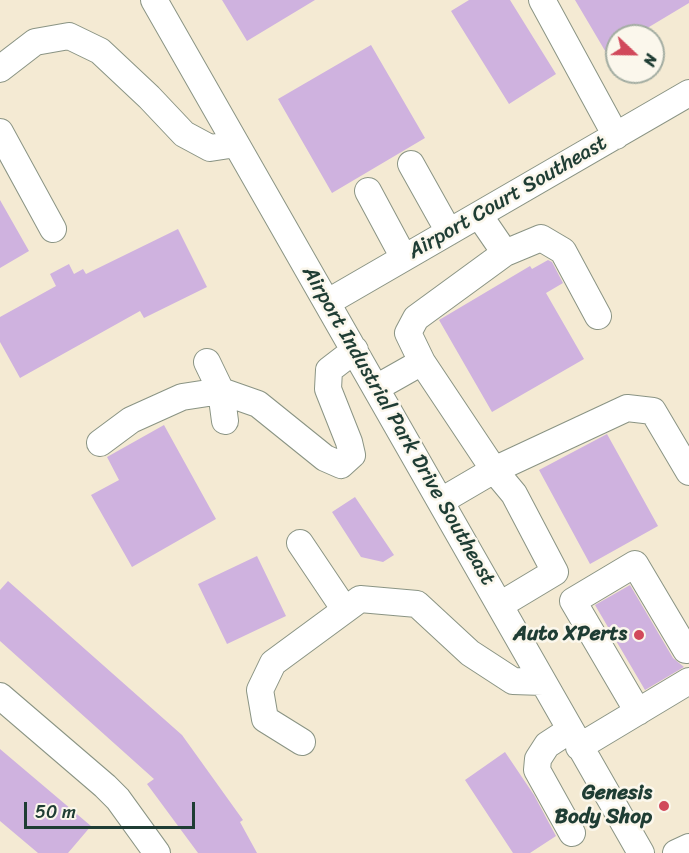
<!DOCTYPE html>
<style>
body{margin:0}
#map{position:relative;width:689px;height:853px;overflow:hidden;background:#f4ead3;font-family:Sriracha,sans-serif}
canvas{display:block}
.north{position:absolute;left:605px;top:24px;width:60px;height:60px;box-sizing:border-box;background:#fbf7ec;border:2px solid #a3ada2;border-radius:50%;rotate:112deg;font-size:16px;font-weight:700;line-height:24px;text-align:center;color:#1f3d34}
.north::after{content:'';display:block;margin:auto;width:21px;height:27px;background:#d1495b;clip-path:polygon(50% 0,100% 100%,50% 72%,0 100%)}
.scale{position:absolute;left:24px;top:802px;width:171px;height:27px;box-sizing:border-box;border:3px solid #1f3d34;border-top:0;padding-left:8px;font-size:18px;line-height:21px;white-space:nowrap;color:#1f3d34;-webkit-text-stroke:4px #fbf7ec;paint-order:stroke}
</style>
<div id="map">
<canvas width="689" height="853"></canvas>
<div class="north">N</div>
<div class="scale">50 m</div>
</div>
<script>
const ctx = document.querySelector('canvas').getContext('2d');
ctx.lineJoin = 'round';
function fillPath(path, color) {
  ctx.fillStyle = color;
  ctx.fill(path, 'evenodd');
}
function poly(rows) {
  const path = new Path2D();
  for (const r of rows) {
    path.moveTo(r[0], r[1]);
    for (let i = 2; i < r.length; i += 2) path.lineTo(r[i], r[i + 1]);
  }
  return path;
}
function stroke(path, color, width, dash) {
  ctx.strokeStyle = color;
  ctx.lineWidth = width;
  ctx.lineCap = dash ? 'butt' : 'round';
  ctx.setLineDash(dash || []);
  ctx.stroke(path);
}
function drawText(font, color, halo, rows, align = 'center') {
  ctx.font = font + ' Sriracha,sans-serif';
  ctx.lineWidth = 5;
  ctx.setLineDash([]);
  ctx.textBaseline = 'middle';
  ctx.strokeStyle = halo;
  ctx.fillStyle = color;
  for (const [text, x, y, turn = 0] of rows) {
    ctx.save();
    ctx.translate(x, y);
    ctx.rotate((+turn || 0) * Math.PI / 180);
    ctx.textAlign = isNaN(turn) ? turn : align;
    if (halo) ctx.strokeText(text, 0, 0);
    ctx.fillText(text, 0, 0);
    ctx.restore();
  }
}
const building = poly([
 [222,0,315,0,247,41],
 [469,0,510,0,556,74,509,104,451,11],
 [575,0,689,0,689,3,634,36,617,36,617,71],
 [371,45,425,138,332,193,278,99],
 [0,200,29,251,0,268],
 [178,229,207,287,144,318,140,311,20,378,0,342,0,317,56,286,50,274,69,264,74,274,83,269,86,274],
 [548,260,552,262,563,283,546,293,584,359,492,412,439,320,530,266,532,269],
 [164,425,216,519,132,567,91,495,119,480,107,457],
 [607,434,658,526,590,564,539,470],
 [355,497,394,555,383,562,361,557,332,512],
 [257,556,286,616,227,644,198,584],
 [8,581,182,735,243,820,240,822,257,853,198,853,147,784,154,779,0,641,0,590],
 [630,585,673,658,684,667,645,690,595,605],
 [0,749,91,826,68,853,38,853,0,821],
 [505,752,534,795,556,836,530,853,513,853,465,780]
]);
const minor = poly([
 [154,0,641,853],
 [542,0,616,136],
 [0,69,35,42,69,36,100,51,149,97,184,134,210,148,236,144],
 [0,132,53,229],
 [411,164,449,232],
 [368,191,404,258],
 [479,215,505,253,416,318,408,333,422,362,494,470,514,494,555,572,500,605],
 [505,253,541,238,563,251,598,316],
 [328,302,689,93],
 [207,362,221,391,225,421],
 [376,388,422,362],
 [100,443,131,420,182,397,221,391,258,404,325,458,341,465,352,455,349,442,328,389,329,370,355,350],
 [441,501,494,470,627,408,653,411,689,472],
 [300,543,345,610],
 [0,696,105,786,118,799,157,853],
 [638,712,573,601,635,564,686,650],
 [570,730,547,745,538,759,537,770,572,833],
 [302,742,265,719,260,690,273,663,360,599,417,604,470,653,513,681,543,682],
 [579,747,689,681],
 [676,853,689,847]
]);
const markers = [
 [639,635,6,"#d1495b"],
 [664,806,6,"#d1495b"]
];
const streetNames = [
 ["Airport Court Southeast",508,198,-30],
 ["Airport Industrial Park Drive Southeast",398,426,60]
];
const poiNames = [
 ["Auto XPerts",627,635],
 ["Genesis",652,794],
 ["Body Shop",652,818]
];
fillPath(building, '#cfb2df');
stroke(minor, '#8a9484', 28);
stroke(minor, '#fff', 26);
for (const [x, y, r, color] of markers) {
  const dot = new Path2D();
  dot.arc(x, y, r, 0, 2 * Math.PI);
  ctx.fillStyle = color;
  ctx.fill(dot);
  stroke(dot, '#fbf7ec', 2);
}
drawText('21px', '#1f3d34', '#fbf7ec', streetNames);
drawText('bold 21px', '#1f3d34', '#fbf7ec', poiNames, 'right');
</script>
